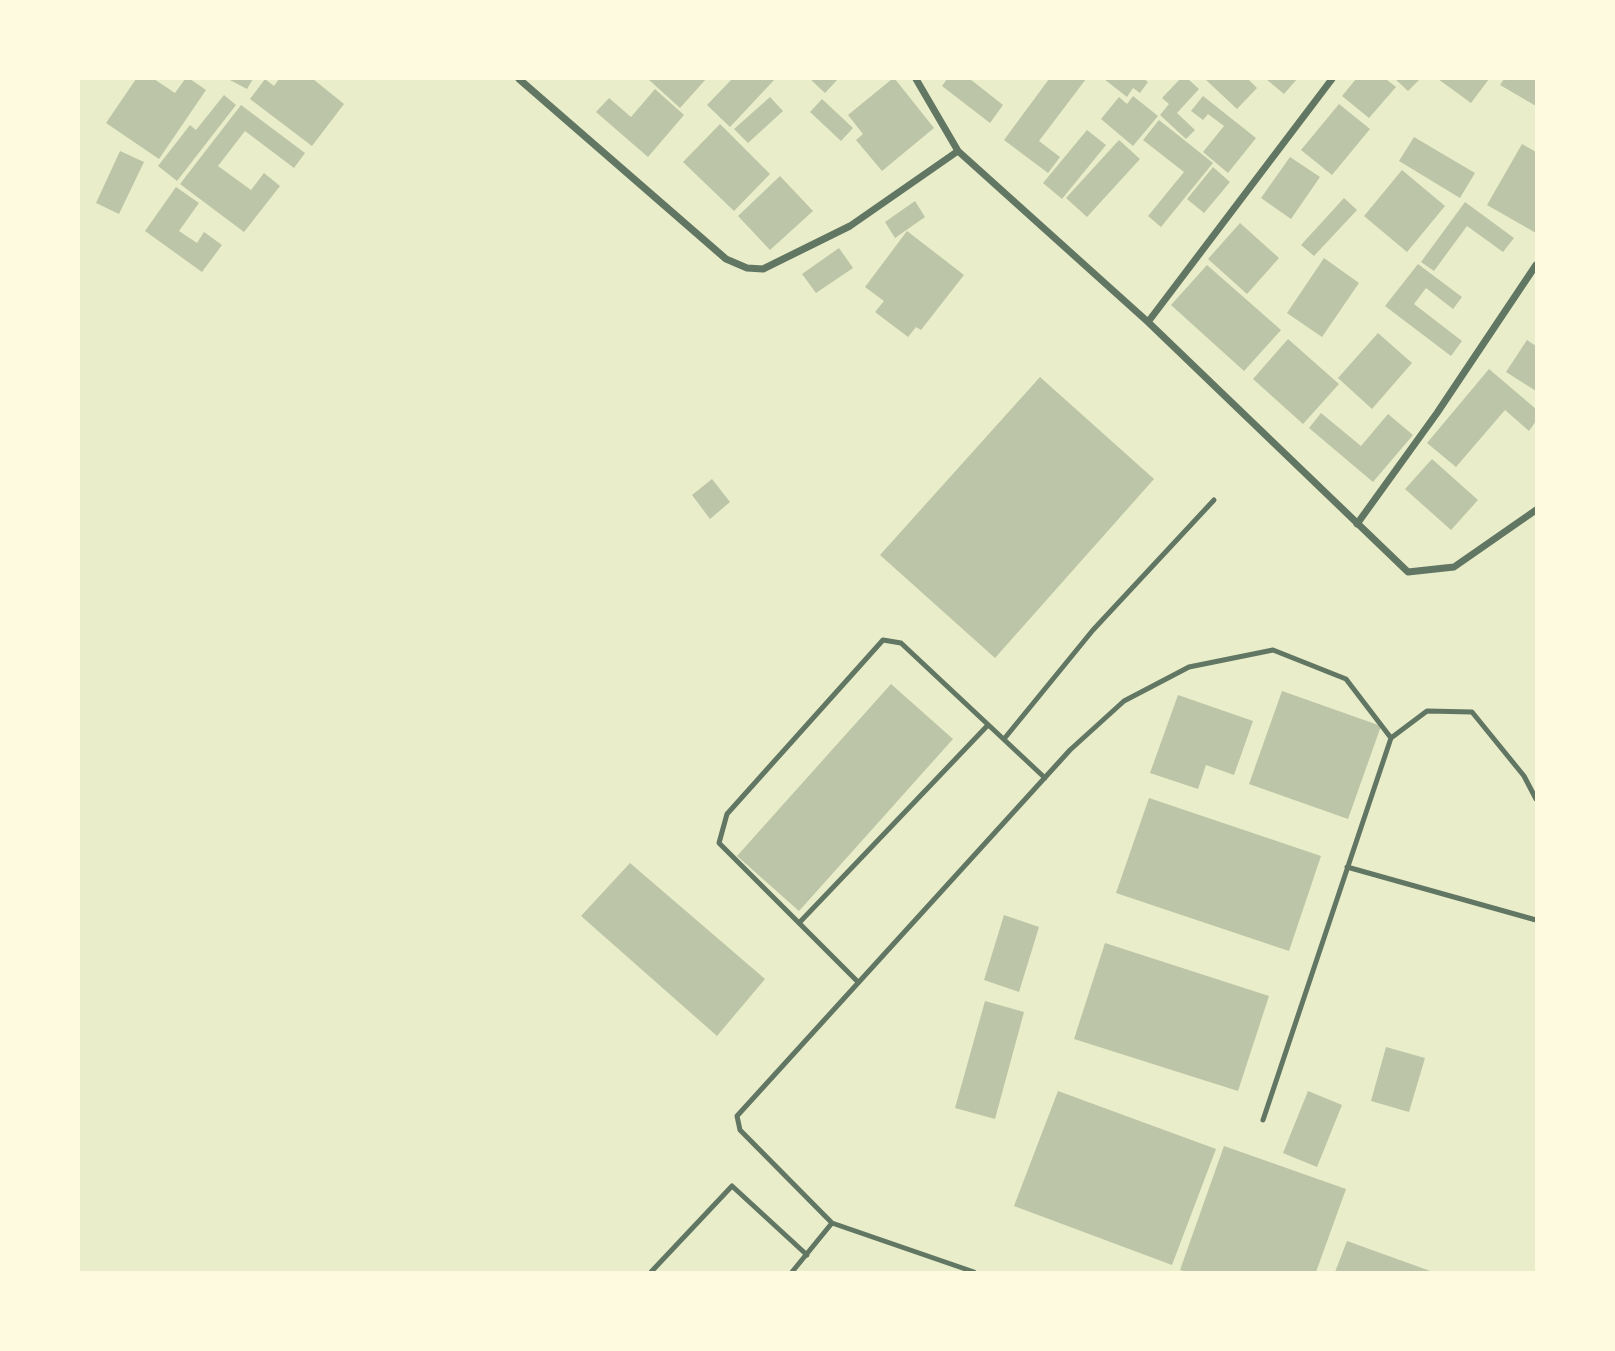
<!DOCTYPE html>
<style>
body{margin:0}
#map{position:relative;width:1615px;height:1351px;overflow:hidden;background:#e9edc9;font-family:Jost,sans-serif}
canvas{display:block}
.frame{position:absolute;inset:0;border:80px solid #fefae0;pointer-events:none}
</style>
<div id="map">
<canvas width="1615" height="1351"></canvas>
<div class="frame"></div>
</div>
<script>
const ctx = document.querySelector('canvas').getContext('2d');
ctx.lineJoin = 'round';
function fillPath(path, color) {
  ctx.fillStyle = color;
  ctx.fill(path, 'evenodd');
}
function poly(rows) {
  const path = new Path2D();
  for (const r of rows) {
    path.moveTo(r[0], r[1]);
    for (let i = 2; i < r.length; i += 2) path.lineTo(r[i], r[i + 1]);
  }
  return path;
}
function stroke(path, color, width, dash) {
  ctx.strokeStyle = color;
  ctx.lineWidth = width;
  ctx.lineCap = dash ? 'butt' : 'round';
  ctx.setLineDash(dash || []);
  ctx.stroke(path);
}
const building = poly([
 [136,79,154,79,175,93,185,79,190,79,206,90,159,159,106,123],
 [228,79,253,79,247,89],
 [265,79,274,86,279,79,313,79,344,104,312,146,250,99],
 [648,79,706,79,680,108],
 [732,79,775,79,730,127,707,105],
 [810,79,838,79,825,93],
 [892,79,895,79,934,128,882,171,856,140,863,134,848,115],
 [947,79,970,79,1003,105,990,123,942,86],
 [1049,79,1086,79,1039,141,1060,157,1048,173,1004,140],
 [1104,79,1144,79,1148,82,1140,93,1133,88,1127,97],
 [1180,79,1188,79,1199,89,1177,113,1195,130,1186,139,1160,115,1169,104,1162,98],
 [1205,79,1248,79,1257,88,1237,109],
 [1266,79,1297,79,1284,94],
 [1356,79,1386,79,1396,87,1369,118,1342,96],
 [1395,79,1420,79,1408,91],
 [1438,79,1489,79,1471,103],
 [1504,79,1536,79,1536,106,1500,85],
 [655,89,684,115,648,157,596,112,609,98,631,117],
 [224,95,236,105,177,181,158,166,190,125,196,130],
 [1133,96,1158,116,1133,146,1101,119,1119,97,1127,104],
 [1203,96,1256,138,1228,173,1203,152,1224,126,1208,114,1203,120,1191,111],
 [770,97,783,111,748,143,734,129],
 [822,99,853,128,841,141,810,112],
 [1339,104,1370,129,1332,175,1301,150],
 [241,105,305,153,294,168,245,131,218,166,251,190,264,173,280,186,244,232,180,184],
 [1159,120,1213,163,1161,227,1148,216,1184,172,1143,140],
 [720,124,770,174,734,211,683,162],
 [1087,130,1106,145,1062,199,1043,183],
 [1414,137,1475,173,1460,198,1399,161],
 [1119,140,1140,159,1087,217,1066,198],
 [1522,144,1536,152,1536,233,1487,205],
 [120,151,144,162,119,214,96,203],
 [1290,157,1320,177,1291,219,1261,198],
 [1213,167,1230,182,1204,213,1187,199],
 [1402,170,1445,206,1407,252,1364,216],
 [780,176,813,211,770,250,738,216],
 [176,187,199,203,179,231,197,243,204,232,222,245,202,272,145,231],
 [1344,198,1357,210,1314,256,1301,245],
 [915,201,925,217,895,238,885,222],
 [1465,202,1514,238,1503,252,1467,226,1434,271,1421,262],
 [1240,223,1279,258,1247,294,1208,259],
 [907,231,964,275,921,330,916,327,908,337,875,312,884,301,865,287],
 [839,248,853,268,816,293,802,274],
 [1324,258,1359,283,1322,337,1287,313],
 [1418,264,1462,297,1453,309,1426,288,1414,304,1462,341,1451,356,1385,306],
 [1207,265,1281,330,1244,371,1171,305],
 [1378,333,1412,363,1372,409,1338,378],
 [1288,339,1339,384,1303,424,1253,379],
 [1527,340,1536,346,1536,391,1506,372],
 [1489,369,1536,409,1536,421,1529,431,1505,410,1456,467,1427,443],
 [1040,377,1154,479,995,658,880,555],
 [1321,413,1361,446,1388,414,1413,435,1373,482,1309,428],
 [1432,459,1478,500,1451,530,1405,489],
 [712,479,730,502,710,519,692,495],
 [891,684,953,739,799,911,737,856],
 [1282,691,1381,726,1348,819,1249,784],
 [1178,695,1253,721,1234,775,1206,765,1198,789,1150,773],
 [1149,798,1321,856,1289,951,1116,893],
 [630,863,765,979,717,1036,581,916],
 [1004,915,1039,927,1019,992,984,980],
 [1105,943,1269,996,1238,1091,1074,1039],
 [985,1001,1024,1012,995,1119,955,1108],
 [1386,1047,1425,1058,1409,1112,1371,1101],
 [1058,1091,1216,1149,1172,1265,1014,1206],
 [1308,1091,1342,1105,1317,1167,1283,1153],
 [1224,1146,1346,1189,1316,1272,1187,1272,1180,1270],
 [1347,1241,1433,1272,1335,1272]
]);
const service = poly([
 [1004,739,1093,630,1214,500],
 [1347,867,1536,920],
 [799,923,988,725],
 [858,982,719,843,727,814,883,640,901,643,1045,778],
 [1263,1120,1391,738,1427,711,1472,712,1524,776,1536,799],
 [651,1272,732,1186,807,1255],
 [792,1272,832,1223],
 [974,1272,832,1223,740,1130,737,1116,1070,750,1124,701,1189,667,1273,650,1346,679,1391,738]
]);
const minor = poly([
 [519,79,726,259,747,268,763,269,850,226,958,151],
 [916,79,958,151,1148,322,1408,572,1454,567,1536,510],
 [1148,322,1332,79],
 [1357,524,1437,413,1536,265]
]);
fillPath(building, '#bcc5a7');
stroke(service, '#617663', 5);
stroke(minor, '#617663', 7);
</script>
